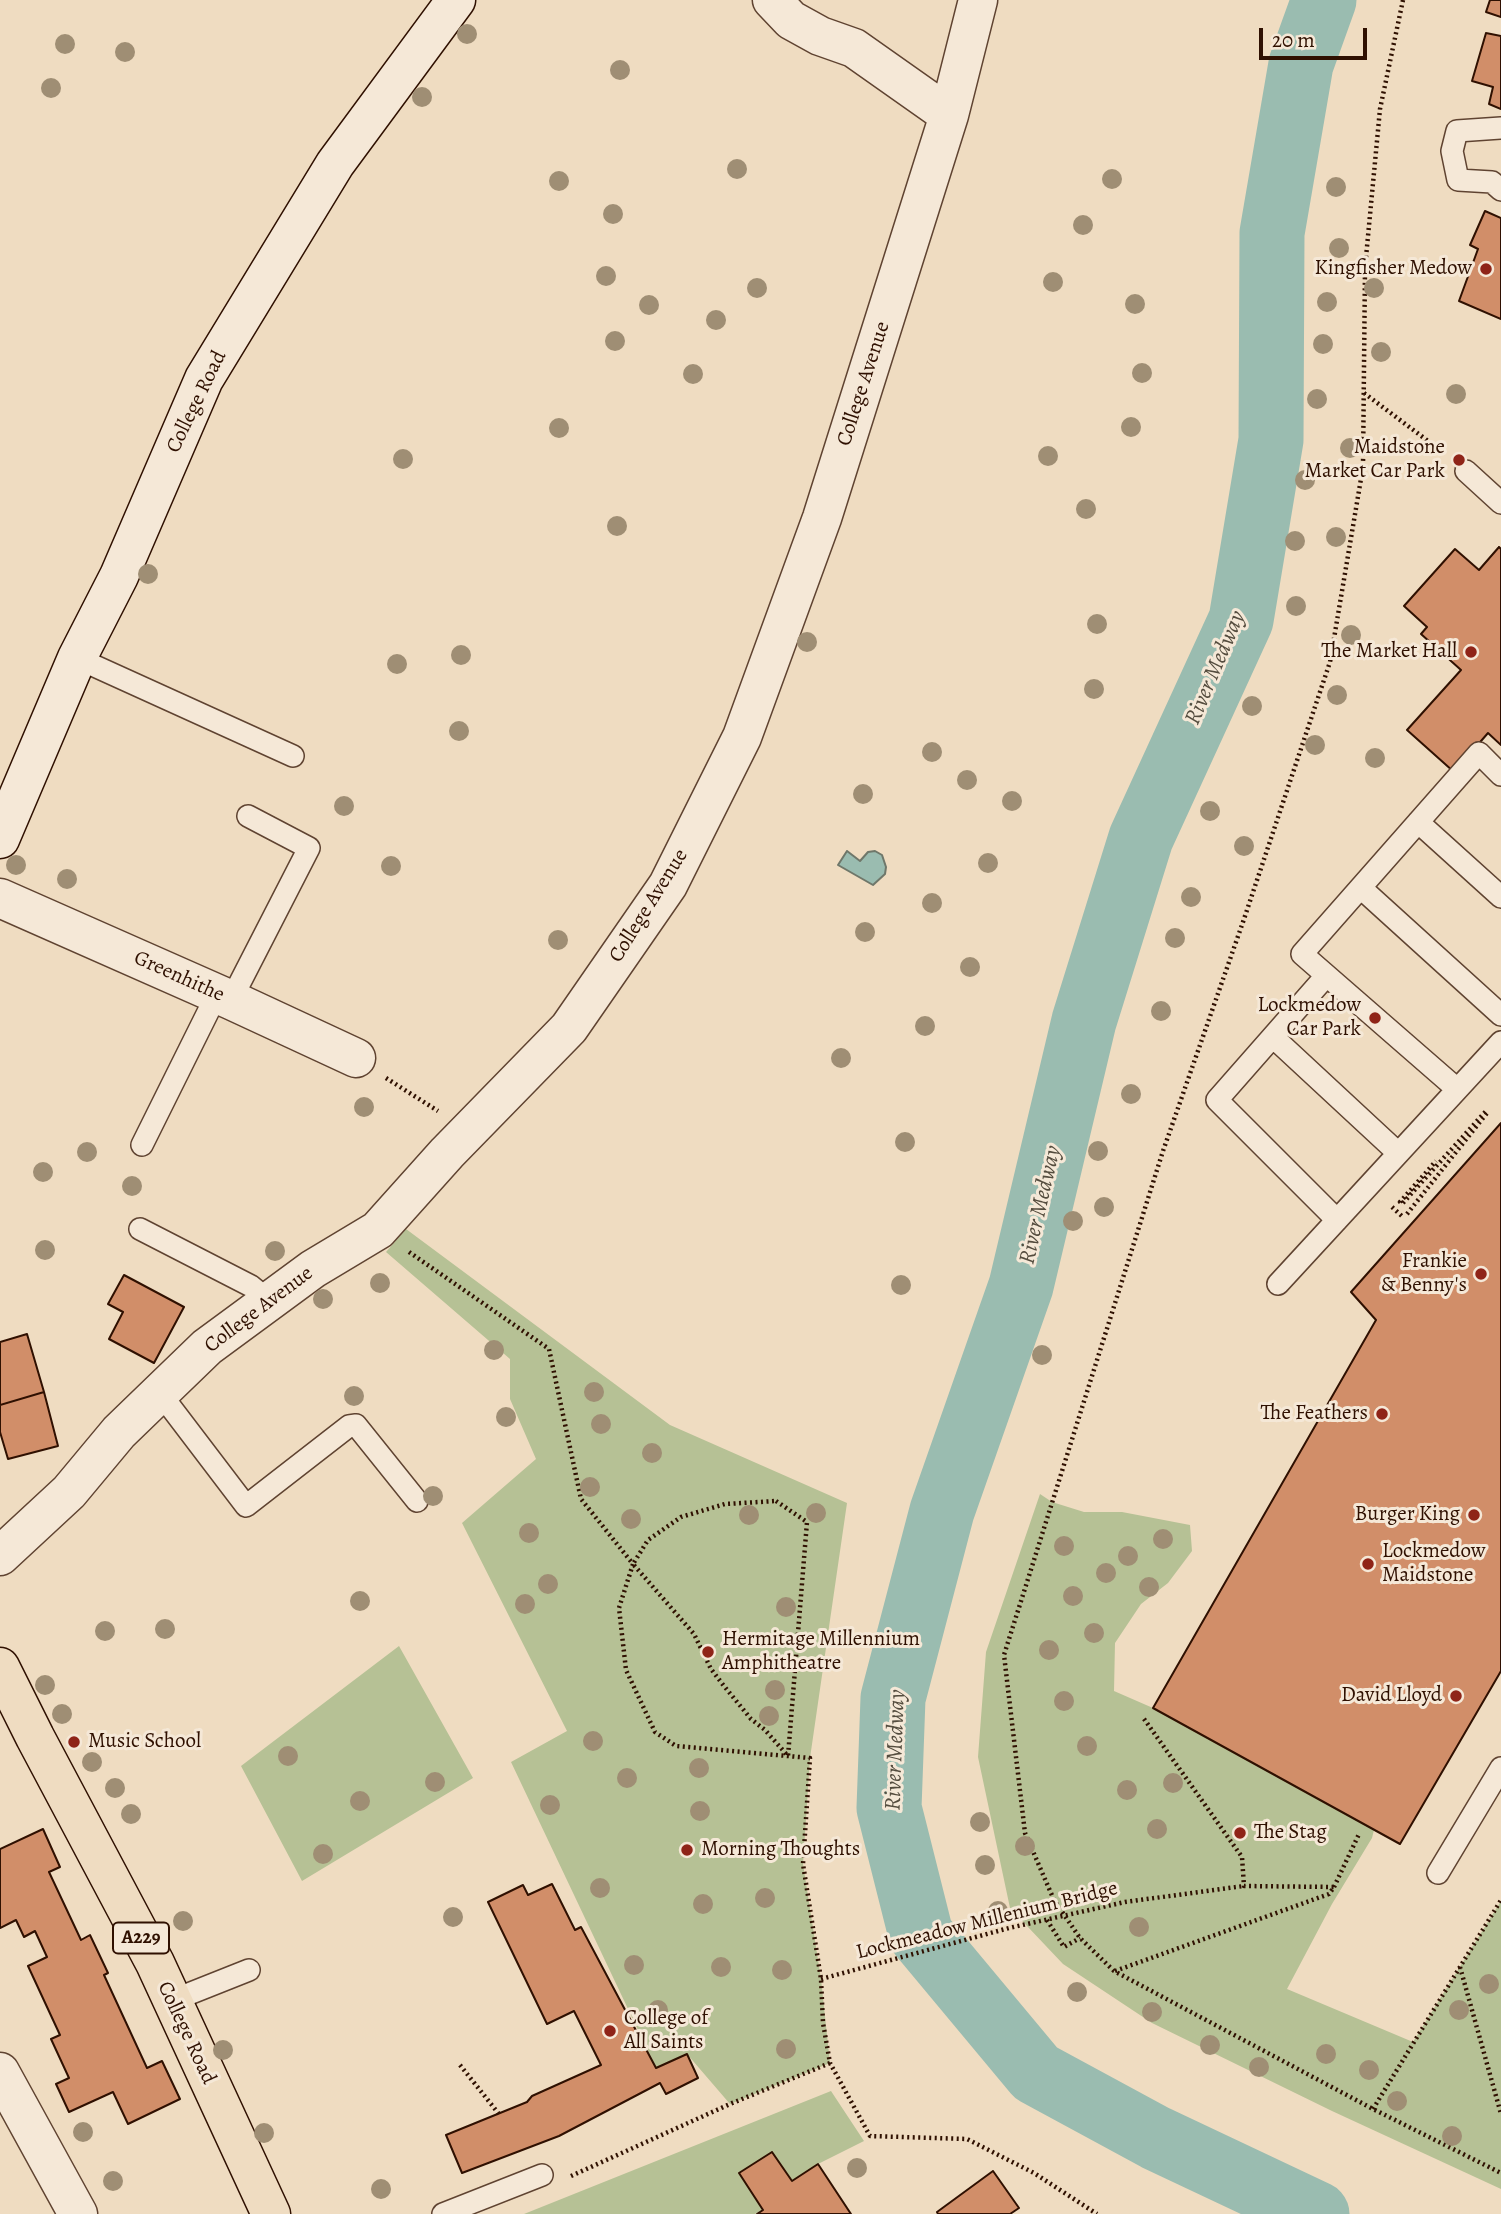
<!DOCTYPE html>
<style>
body{margin:0}
#map{position:relative;width:1501px;height:2214px;overflow:hidden;background:#efdcc1;font-family:Alegreya,serif}
canvas{display:block}
.scale{position:absolute;left:1259px;top:28px;width:108px;height:32px;box-sizing:border-box;border:4px solid #2f1001;border-top:0;padding-left:9px;font-size:21px;line-height:24px;white-space:nowrap;color:#2f1001;-webkit-text-stroke:5px #f5e8d7;paint-order:stroke}
</style>
<div id="map">
<canvas width="1501" height="2214"></canvas>
<div class="scale">20 m</div>
</div>
<script>
const ctx = document.querySelector('canvas').getContext('2d');
ctx.lineJoin = 'round';
function fillPath(path, color) {
  ctx.fillStyle = color;
  ctx.fill(path, 'evenodd');
}
function poly(rows) {
  const path = new Path2D();
  for (const r of rows) {
    path.moveTo(r[0], r[1]);
    for (let i = 2; i < r.length; i += 2) path.lineTo(r[i], r[i + 1]);
  }
  return path;
}
function stroke(path, color, width, dash) {
  ctx.strokeStyle = color;
  ctx.lineWidth = width;
  ctx.lineCap = dash ? 'butt' : 'round';
  ctx.setLineDash(dash || []);
  ctx.stroke(path);
}
function drawText(font, color, halo, rows, align = 'center') {
  ctx.font = font + ' Alegreya,serif';
  ctx.lineWidth = 6;
  ctx.setLineDash([]);
  ctx.textBaseline = 'middle';
  ctx.strokeStyle = halo;
  ctx.fillStyle = color;
  for (const [text, x, y, turn = 0] of rows) {
    ctx.save();
    ctx.translate(x, y);
    ctx.rotate((+turn || 0) * Math.PI / 180);
    ctx.textAlign = isNaN(turn) ? turn : align;
    if (halo) ctx.strokeText(text, 0, 0);
    ctx.fillText(text, 0, 0);
    ctx.restore();
  }
}
const green = poly([
 [406,1229,670,1425,847,1503,810,1758,803,1864,821,1979,830,2063,730,2104,687,2054,656,2068,511,1762,567,1731,462,1523,536,1459,510,1399,510,1359,386,1252],
 [1040,1494,1052,1502,1084,1512,1122,1512,1190,1525,1192,1551,1168,1583,1141,1604,1115,1643,1114,1691,1153,1708,1374,1830,1372,1838,1332,1904,1287,1989,1413,2042,1501,1901,1501,2189,1332,2111,1152,2023,1063,1964,1010,1908,978,1757,986,1652],
 [399,1646,473,1778,302,1881,241,1766],
 [831,2091,864,2141,818,2164,792,2181,772,2152,740,2172,763,2210,755,2214,524,2214]
]);
const water = poly([
 [847,851,860,861,868,852,875,851,882,855,886,867,885,874,873,885,838,865,847,851]
]);
const river = poly([
 [1317,2214,1156,2138,1036,2073,921,1935,889,1808,893,1698,942,1511,1021,1286,1084,1021,1141,838,1241,620,1271,440,1272,233,1301,64,1324,0]
]);
const building = poly([
 [1490,0,1501,0,1501,17,1486,12,1490,0],
 [1486,33,1501,36,1501,109,1489,104,1493,87,1472,81,1486,33],
 [1485,211,1501,218,1501,319,1459,301,1478,249,1470,245,1485,211],
 [1499,547,1501,549,1501,745,1488,733,1454,772,1407,730,1461,670,1421,634,1427,627,1404,606,1455,549,1479,570,1499,547],
 [1501,1123,1501,1671,1400,1844,1153,1708,1376,1320,1351,1292,1501,1123],
 [124,1275,184,1307,154,1363,109,1339,123,1312,108,1304,124,1275],
 [27,1334,44,1392,0,1405,0,1342,27,1334],
 [44,1392,58,1446,8,1459,0,1432,0,1405,44,1392],
 [43,1829,60,1867,49,1872,81,1940,90,1935,108,1973,104,1975,147,2068,162,2061,180,2099,128,2124,113,2092,69,2112,56,2084,69,2078,51,2039,60,2035,28,1966,47,1957,35,1931,24,1937,16,1920,0,1928,0,1849,43,1829],
 [552,1884,575,1930,581,1927,656,2068,687,2054,698,2078,666,2094,660,2083,559,2136,462,2173,446,2135,527,2102,532,2096,601,2065,574,2011,547,2024,488,1902,523,1885,528,1895,552,1884],
 [772,2152,792,2181,818,2164,851,2214,757,2214,763,2210,739,2173,772,2152],
 [993,2171,1019,2208,1010,2214,938,2214,937,2212,993,2171]
]);
const path = poly([
 [1403,0,1380,109,1365,268,1363,467,1330,662,1243,922,1163,1151,1004,1655,1025,1833,1054,1900,1080,1938,1114,1971,1373,2109,1501,2173],
 [1364,393,1444,453],
 [386,1078,438,1111],
 [1392,1207,1404,1218],
 [1407,1214,1487,1113,1486,1111,1402,1204,1400,1202,1436,1161],
 [409,1252,549,1349,581,1499,633,1564,619,1608,626,1670,655,1732,676,1746,810,1758,803,1864,821,1979,823,2023,830,2063,870,2136,967,2139,1034,2173,1097,2214],
 [776,1501,807,1522,788,1756,765,1730,751,1719,724,1686,711,1669,694,1634,633,1564,648,1540,681,1517,725,1504,776,1501],
 [1334,1887,1359,1834],
 [1047,1920,1064,1947,1080,1938],
 [1460,1967,1501,2114],
 [1115,1971,1329,1894,1334,1887,1244,1886,1242,1857,1142,1716],
 [460,2065,499,2114],
 [1373,2109,1501,1900],
 [571,2176,730,2104,830,2063]
]);
const lane = poly([
 [1501,128,1457,131,1452,151,1458,180,1492,182,1501,190],
 [1466,471,1501,503],
 [77,658,293,756],
 [1418,822,1501,897],
 [1361,888,1501,1015],
 [1326,976,1217,1100,1337,1220],
 [231,1000,309,848,248,816],
 [1273,1037,1398,1153],
 [1457,1089,1302,954,1479,753,1501,775],
 [142,1145,217,994],
 [140,1229,251,1286,268,1300],
 [1278,1284,1501,1042],
 [160,1393,246,1506,349,1426,356,1425,417,1501],
 [1438,1873,1501,1768],
 [171,2001,249,1970],
 [443,2214,542,2175]
]);
const street = poly([
 [772,0,791,20,820,36,854,48,949,115],
 [0,898,231,1000,356,1058],
 [0,1556,69,1492,119,1432,207,1347,313,1269,378,1230,447,1153,569,1028,668,885,742,737,822,518,949,115,978,0],
 [0,2072,78,2214]
]);
const secondary = poly([
 [0,839,77,658,119,576,204,379,335,164,456,0]
]);
const highway = poly([
 [0,1667,35,1737,155,1963,271,2214]
]);
const pathBridge = poly([
 [821,1979,1009,1928,1125,1902,1244,1886]
]);
const trees = [
 [467,34],
 [65,44],
 [125,52],
 [620,70],
 [51,88],
 [422,97],
 [737,169],
 [1112,179],
 [559,181],
 [1336,187],
 [613,214],
 [1083,225],
 [1339,248],
 [606,276],
 [1053,282],
 [757,288],
 [1374,288],
 [1327,302],
 [1135,304],
 [649,305],
 [716,320],
 [615,341],
 [1323,344],
 [1381,352],
 [1142,373],
 [693,374],
 [1456,394],
 [1317,399],
 [1131,427],
 [559,428],
 [1350,448],
 [1048,456],
 [403,459],
 [1305,480],
 [1086,509],
 [617,526],
 [1336,537],
 [1295,541],
 [148,574],
 [1296,606],
 [1097,624],
 [1351,635],
 [807,642],
 [461,655],
 [397,664],
 [1094,689],
 [1337,695],
 [1252,706],
 [459,731],
 [1315,745],
 [932,752],
 [1375,758],
 [967,780],
 [863,794],
 [1012,801],
 [344,806],
 [1210,811],
 [1244,846],
 [988,863],
 [16,865],
 [391,866],
 [67,879],
 [1191,897],
 [932,903],
 [865,932],
 [1175,938],
 [558,940],
 [970,967],
 [1161,1011],
 [925,1026],
 [841,1058],
 [1131,1094],
 [364,1107],
 [905,1142],
 [1098,1151],
 [87,1152],
 [43,1172],
 [132,1186],
 [1104,1207],
 [1073,1221],
 [45,1250],
 [275,1251],
 [380,1283],
 [901,1285],
 [323,1299],
 [494,1350],
 [1042,1355],
 [594,1392],
 [354,1396],
 [506,1417],
 [601,1424],
 [652,1453],
 [590,1487],
 [433,1496],
 [816,1513],
 [749,1515],
 [631,1519],
 [529,1533],
 [1163,1539],
 [1064,1546],
 [1128,1556],
 [1106,1573],
 [548,1584],
 [1149,1587],
 [1073,1596],
 [360,1601],
 [525,1604],
 [786,1607],
 [165,1629],
 [105,1631],
 [1094,1633],
 [1049,1650],
 [45,1685],
 [775,1690],
 [1064,1701],
 [62,1714],
 [769,1716],
 [593,1741],
 [1087,1746],
 [288,1756],
 [92,1762],
 [699,1768],
 [627,1778],
 [435,1782],
 [1173,1783],
 [115,1788],
 [1127,1790],
 [360,1801],
 [550,1805],
 [700,1811],
 [131,1814],
 [980,1822],
 [1157,1829],
 [1025,1846],
 [323,1854],
 [985,1865],
 [600,1888],
 [765,1898],
 [703,1904],
 [998,1911],
 [453,1917],
 [183,1921],
 [1139,1927],
 [634,1965],
 [721,1967],
 [782,1970],
 [1489,1984],
 [1077,1992],
 [658,2010],
 [1459,2010],
 [1152,2012],
 [1210,2045],
 [786,2049],
 [223,2050],
 [1326,2054],
 [1259,2067],
 [1369,2070],
 [1397,2101],
 [83,2132],
 [264,2133],
 [1452,2136],
 [857,2168],
 [113,2181],
 [381,2189]
];
const markers = [
 [1486,269,7,"#8f2418"],
 [1459,460,7,"#8f2418"],
 [1471,652,7,"#8f2418"],
 [1375,1018,7,"#8f2418"],
 [1481,1274,7,"#8f2418"],
 [1382,1414,7,"#8f2418"],
 [1474,1515,7,"#8f2418"],
 [1368,1564,7,"#8f2418"],
 [708,1652,7,"#8f2418"],
 [1456,1696,7,"#8f2418"],
 [74,1742,7,"#8f2418"],
 [1240,1833,7,"#8f2418"],
 [687,1850,7,"#8f2418"],
 [610,2031,7,"#8f2418"]
];
const shields = [
 [141,1938,56]
];
const shieldNames = [
 ["A229",141,1938]
];
const poiNames = [
 ["Kingfisher Medow",1472,269],
 ["Maidstone",1445,448],
 ["Market Car Park",1445,472],
 ["The Market Hall",1457,652],
 ["Lockmedow",1361,1006],
 ["Car Park",1361,1030],
 ["Frankie",1467,1262],
 ["& Benny's",1467,1286],
 ["The Feathers",1368,1414],
 ["Burger King",1460,1515],
 ["Lockmedow",1382,1552,"left"],
 ["Maidstone",1382,1576,"left"],
 ["Hermitage Millennium",722,1640,"left"],
 ["Amphitheatre",722,1664,"left"],
 ["David Lloyd",1442,1696],
 ["Music School",88,1742,"left"],
 ["The Stag",1254,1833,"left"],
 ["Morning Thoughts",701,1850,"left"],
 ["College of",624,2019,"left"],
 ["All Saints",624,2043,"left"]
];
const streetNames = [
 ["College Avenue",864,384,-72],
 ["College Road",197,402,-64],
 ["College Avenue",649,906,-58],
 ["Greenhithe",179,977,24],
 ["College Avenue",259,1310,-37],
 ["Lockmeadow Millenium Bridge",987,1921,-14],
 ["College Road",186,2033,65]
];
const waterNames = [
 ["River Medway",1216,668,-67],
 ["River Medway",1041,1205,-77],
 ["River Medway",896,1750,-88]
];
fillPath(green, '#b6c195');
fillPath(water, '#9abcb0');
stroke(water, '#6f776a', 2);
stroke(river, '#9abcb0', 65);
fillPath(building, '#d18e69');
stroke(building, '#2f1001', 2);
stroke(lane, '#5f4331', 24);
stroke(street, '#5f4331', 41);
stroke(secondary, '#2f1001', 41);
stroke(highway, '#2f1001', 41);
stroke(path, '#2f1001', 4.5, [2, 3.5]);
stroke(lane, '#f5e8d7', 21);
stroke(street, '#f5e8d7', 38);
stroke(secondary, '#f5e8d7', 38);
stroke(highway, '#efdcc1', 38);
stroke(pathBridge, '#2f1001', 4.5, [2, 3.5]);
ctx.fillStyle = '#9f8e74';
for (const [x, y] of trees) {
  ctx.beginPath();
  ctx.arc(x, y, 10, 0, 2 * Math.PI);
  ctx.fill();
}
for (const [x, y, r, color] of markers) {
  const dot = new Path2D();
  dot.arc(x, y, r, 0, 2 * Math.PI);
  ctx.fillStyle = color;
  ctx.fill(dot);
  stroke(dot, '#f5e8d7', 2.5);
}
for (const [x, y, w] of shields) {
  const box = new Path2D();
  box.roundRect(x - w / 2, y - 15.5, w, 31, 5);
  ctx.fillStyle = '#f5e8d7';
  ctx.fill(box);
  stroke(box, '#2f1001', 2);
}
drawText('bold 19px', '#2f1001', null, shieldNames);
drawText('21px', '#2f1001', '#f5e8d7', poiNames, 'right');
drawText('21px', '#2f1001', '#f5e8d7', streetNames);
drawText('italic 23px', '#544c3e', '#f5e8d7', waterNames);
</script>
